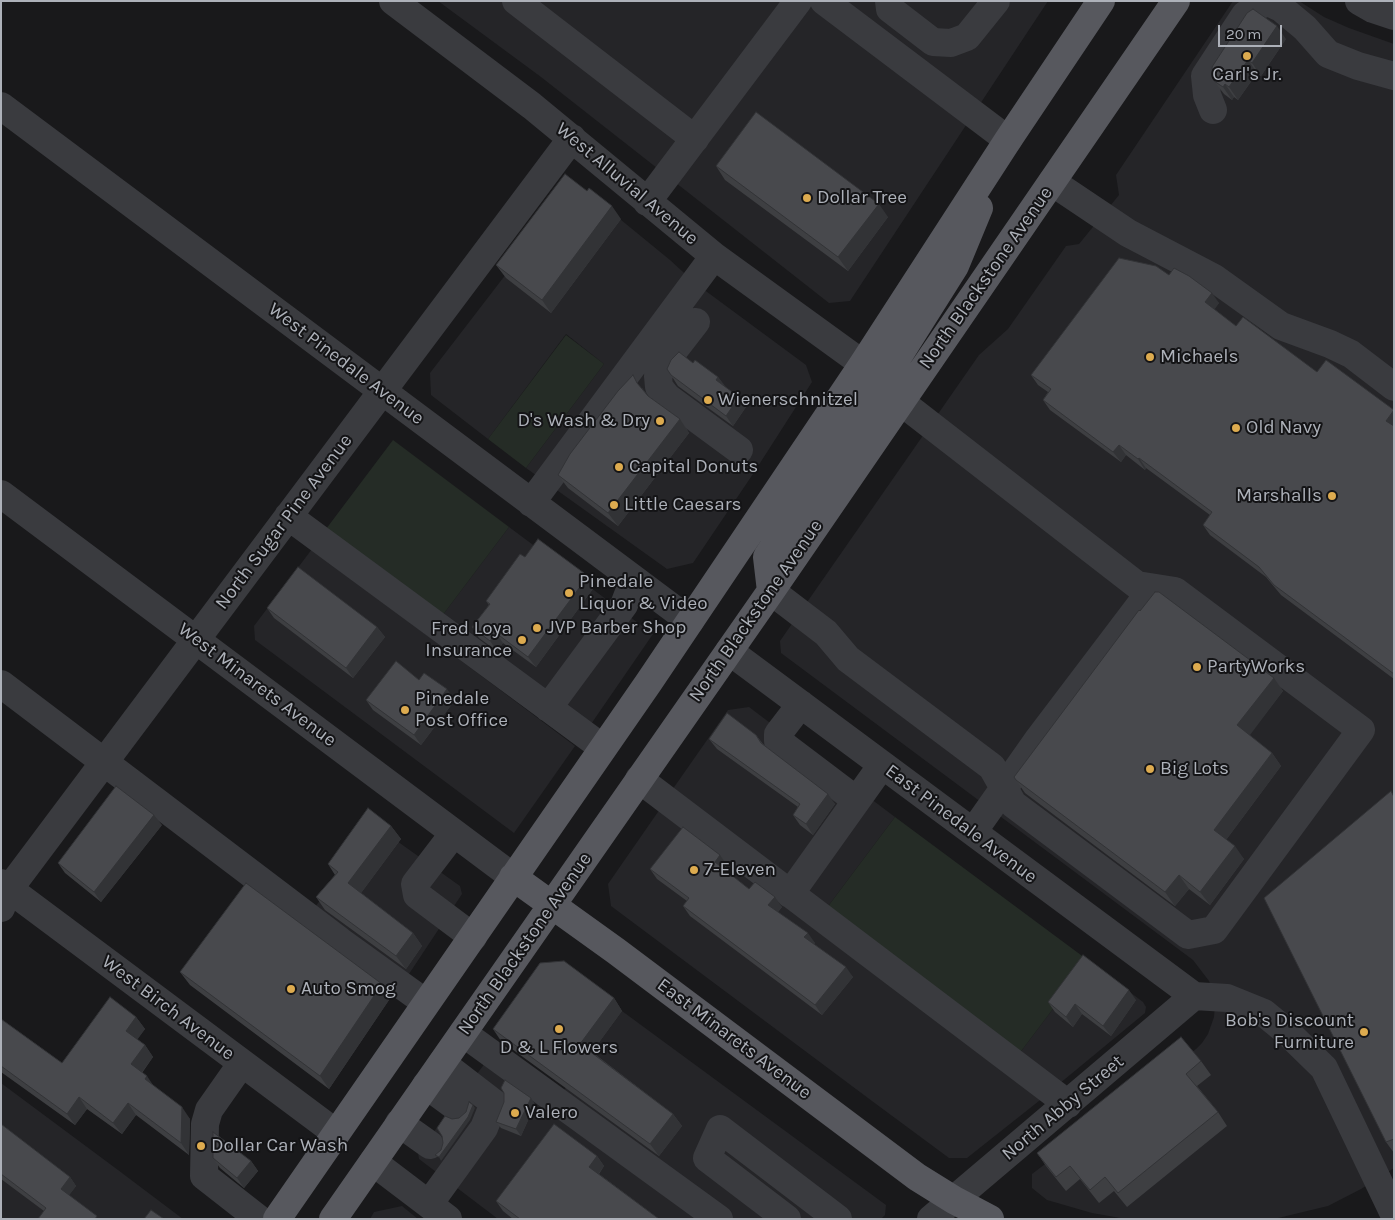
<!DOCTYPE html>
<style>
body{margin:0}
#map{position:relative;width:1395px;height:1220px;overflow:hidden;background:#19191b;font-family:Karla,sans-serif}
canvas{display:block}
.frame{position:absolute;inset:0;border:2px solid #adb1b9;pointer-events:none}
.scale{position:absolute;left:1218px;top:25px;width:64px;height:22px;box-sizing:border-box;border:2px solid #adb1b9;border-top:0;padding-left:6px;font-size:15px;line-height:18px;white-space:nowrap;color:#adb1b9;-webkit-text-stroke:4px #141416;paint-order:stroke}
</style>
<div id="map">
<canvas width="1395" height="1220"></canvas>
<div class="frame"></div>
<div class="scale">20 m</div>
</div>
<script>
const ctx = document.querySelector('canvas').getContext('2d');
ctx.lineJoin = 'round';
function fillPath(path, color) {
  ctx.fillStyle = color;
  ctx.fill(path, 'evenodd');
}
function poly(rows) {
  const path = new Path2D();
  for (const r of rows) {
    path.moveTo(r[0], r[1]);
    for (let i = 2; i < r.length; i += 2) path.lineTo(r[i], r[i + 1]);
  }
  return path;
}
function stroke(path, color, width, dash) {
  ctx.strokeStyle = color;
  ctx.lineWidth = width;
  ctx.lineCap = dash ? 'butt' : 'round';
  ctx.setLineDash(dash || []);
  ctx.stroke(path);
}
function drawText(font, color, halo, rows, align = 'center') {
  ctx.font = font + ' Karla,sans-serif';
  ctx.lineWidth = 4;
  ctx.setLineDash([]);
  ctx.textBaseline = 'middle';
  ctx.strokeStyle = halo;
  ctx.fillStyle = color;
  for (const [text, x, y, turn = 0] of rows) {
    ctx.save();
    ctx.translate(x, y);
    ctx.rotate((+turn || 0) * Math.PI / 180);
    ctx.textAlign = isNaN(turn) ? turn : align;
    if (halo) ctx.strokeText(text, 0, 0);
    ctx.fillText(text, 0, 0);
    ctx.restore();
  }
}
const built = poly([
 [438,1,1048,1,850,301,829,303,541,77],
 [1233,1,1299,1,1324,17,1349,28,1394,44,1394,1168,1361,1189,1328,1206,1274,1219,1126,1219,1092,1213,1047,1200,1032,1188,1032,1174,1196,1049,1202,1043,1208,1034,1214,1017,1215,1005,1213,992,1209,981,1193,960,781,653,780,641,979,355,1008,329,1066,246,1079,244,1119,195,1116,175],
 [576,183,670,260,695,283,806,365,812,382,753,474,693,563,667,569,526,468,604,364,566,334,488,439,431,395,430,373],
 [509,527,653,634,589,727,439,620],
 [312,549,575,746,514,833,255,640,254,626],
 [749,707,895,817,826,909,670,793,728,710],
 [660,809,1044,1097,967,1158,949,1158,872,1101,611,906,608,884],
 [376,826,460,886,462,894,405,980,312,911],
 [1089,961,1143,1002,1146,1007,1145,1013,1059,1084,1019,1054],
 [622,1011,886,1205,885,1215,881,1219,498,1219,419,1159,418,1153,497,1047,561,1094],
 [1,1083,118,1170,183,1219,1,1219],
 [402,1206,418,1219,370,1219,374,1212]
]);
const green = poly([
 [566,335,604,364,526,468,488,439],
 [393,440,509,527,439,620,323,533],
 [895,817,1089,961,1019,1054,826,909]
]);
const minor = poly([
 [393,1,532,106,714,256,863,364],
 [516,1,695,139],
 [824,1,1008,140],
 [889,1,890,9,933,42,951,43,967,37,996,1],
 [1359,1,1373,9,1394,16],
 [1,106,690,621],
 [1213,110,1207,95,1205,76,1245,15,1260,5,1268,2,1281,8,1305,28,1328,54,1358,66,1394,76],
 [1052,182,1128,233,1214,278,1281,326,1330,344,1351,354,1394,387],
 [647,202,798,1],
 [696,322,665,362,658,376,659,387,667,397,739,450],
 [1,494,513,877],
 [531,503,714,256],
 [288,516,603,748],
 [771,591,826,633,848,659,992,767,1013,804,1188,935,1214,930,1361,730,1175,591,1137,585,901,402],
 [729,651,1194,996],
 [1,684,340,941,426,1003],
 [801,704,778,734,778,741,856,800],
 [548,708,624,605,634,579],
 [639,779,1068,1104],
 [973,832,1037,741,1153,588],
 [454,833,415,884,417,895,473,937],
 [1,883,336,1133],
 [790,894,882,765],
 [1,908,9,889,572,138],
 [1194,996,1227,998,1264,1013,1286,1031,1324,1068,1394,1214],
 [463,1033,719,1219],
 [242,1063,209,1110,205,1124,204,1176,259,1219],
 [426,1085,456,1107],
 [399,1123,430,1145],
 [373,1162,448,1219],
 [429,1204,484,1128,494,1103,442,1063],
 [787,1219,707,1158,720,1129,838,1219],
 [931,1219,1194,996]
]);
const major = poly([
 [901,402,890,393,886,384,887,374,955,266,979,208],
 [771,591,767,557,863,412,870,398,871,387,869,376,863,364],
 [513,877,616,951,917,1177,954,1200,990,1219],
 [277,1219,649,682,863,364,1008,140,1101,1],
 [333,1219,771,591,1176,1]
]);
const wall = poly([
 [1286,39,1261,76,1257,73,1238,100,1234,97,1232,100,1224,94,1214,81,1212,67],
 [716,166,888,217,848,271,725,180],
 [621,219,551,313,506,278,496,265],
 [1169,275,1219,303,1214,309,1236,326,1317,372,1394,410,1394,679,1281,595,1266,577,1210,535,1203,525,1210,515,1146,468,1145,470,1126,455,1121,462,1050,410,1043,400,1048,392,1038,385,1031,375],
 [693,363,718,377,725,387,746,407,733,426,678,386,671,375],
 [642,388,648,396,680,419,689,433,618,526,568,488,558,475],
 [525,557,595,586,536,667,503,643,497,651,479,638,472,627,489,605,486,601],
 [267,608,377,627,385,637,353,678,274,618],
 [1140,611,1274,678,1283,691,1249,735,1272,753,1281,766,1226,840,1244,859,1210,905,1189,889,1175,906,1025,793,1016,780],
 [419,680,455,700,421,745,373,710,366,700],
 [756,735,763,744,835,804,813,835,800,825,793,815,798,807,717,749,709,739],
 [1394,795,1394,1153,1386,1142],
 [162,825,101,902,65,873,58,863],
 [391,826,401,839,361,893,413,933,422,946,406,969,325,910,316,897,335,875,328,864],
 [720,855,727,865,724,869,749,889,782,907,778,912,815,943,814,944,853,977,822,1015,690,916,683,906,687,901,657,879,650,869],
 [180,972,391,997,329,1089,190,985],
 [614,998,622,1011,592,1052,673,1114,682,1126,659,1156,501,1041,493,1029],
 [1136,1000,1111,1036,1082,1014,1073,1027,1055,1012,1048,1002],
 [136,1017,145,1029,137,1039,145,1045,153,1057,142,1073,152,1084,190,1119,189,1155,136,1115,122,1134,87,1109,75,1125,1,1072,1,1019,62,1063],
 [1201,1061,1211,1075,1197,1086,1218,1112,1227,1126,1127,1207,1114,1191,1099,1203,1080,1179,1066,1191,1046,1166,1037,1153],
 [531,1098,535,1105,521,1136,501,1128,496,1122],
 [1,1124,70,1177,76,1186,69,1195,44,1211,1,1179],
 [597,1156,604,1166,599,1174,659,1219,513,1219,503,1211,496,1201],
 [213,1158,251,1161,258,1171,244,1188,220,1168]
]);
const shadedWall = poly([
 [1277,26,1286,39,1261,76,1252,63],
 [1248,60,1257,73,1238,100,1229,87],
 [1225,84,1234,97,1232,100,1223,87],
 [879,204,888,217,848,271,838,257],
 [612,206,621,219,551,313,542,300],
 [1212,293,1219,303,1212,313,1205,302],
 [718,377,726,387,716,380],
 [739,397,746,407,733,426,726,416],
 [1394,411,1394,431,1386,421],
 [680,419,689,433,618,526,608,513],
 [1119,445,1126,455,1121,462,1113,452],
 [1139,458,1146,468,1145,470,1138,459],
 [588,576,595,586,536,667,528,657],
 [377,627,385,637,353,678,346,668],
 [496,633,503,643,497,651,490,641],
 [1274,678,1283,691,1247,739,1237,725],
 [447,689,455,700,421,745,414,735],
 [1272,753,1281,766,1223,844,1214,830],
 [828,794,835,804,813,835,806,824],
 [154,815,162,825,101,902,94,892],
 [391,826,401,839,358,897,348,883],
 [1235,846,1244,859,1210,905,1200,892],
 [720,855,727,865,722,872,715,862],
 [1179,875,1189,889,1175,906,1165,892],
 [775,897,782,907,775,915,768,905],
 [413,933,422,946,406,969,396,956],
 [808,933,815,943,811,948,804,937],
 [846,967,853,977,822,1015,815,1005],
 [382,984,391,997,329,1089,320,1076],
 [1129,990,1136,1000,1111,1036,1103,1026],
 [614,998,622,1011,589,1056,580,1044],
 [1075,1004,1082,1014,1073,1027,1066,1017],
 [136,1017,145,1029,135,1043,126,1031],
 [145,1045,153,1057,139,1076,131,1064],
 [147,1076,155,1088,145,1079],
 [79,1097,87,1109,75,1125,67,1114],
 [531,1098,535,1105,521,1136,516,1129],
 [128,1103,136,1115,122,1134,113,1123],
 [473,1105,475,1108,470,1120,441,1161,439,1157],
 [182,1107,190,1119,189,1155,181,1143],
 [673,1114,682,1126,659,1156,650,1144],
 [597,1156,604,1166,596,1177,589,1167],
 [251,1161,258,1171,244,1188,237,1178],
 [70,1177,76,1186,67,1198,61,1189]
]);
const building = poly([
 [1253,9,1277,26,1252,63,1248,60,1229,87,1225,84,1223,87,1214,81,1212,67,1247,13,1253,9],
 [756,112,879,204,838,257,716,166,756,112],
 [565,174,587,191,589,188,612,206,542,300,496,265,565,174],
 [1119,258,1156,266,1169,275,1174,268,1189,276,1212,293,1205,302,1236,326,1243,317,1317,372,1326,360,1394,410,1386,421,1394,426,1394,674,1274,585,1259,567,1203,525,1212,512,1139,458,1138,459,1119,445,1113,452,1043,400,1051,389,1031,375,1119,258],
 [679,352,693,363,695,360,718,377,716,380,739,397,726,416,671,375,667,369,671,360,679,352],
 [633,375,637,383,648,396,680,419,608,513,558,475,570,454,618,391,633,375],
 [538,539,588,576,528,657,496,633,490,641,472,627,490,604,486,601,520,554,525,557,538,539],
 [298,567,377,627,346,668,267,608,298,567],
 [1155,592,1159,592,1274,678,1237,725,1272,753,1214,830,1235,846,1200,892,1179,875,1165,892,1016,780,1014,777,1139,610,1140,611,1155,592],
 [396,661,419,680,424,673,447,689,414,735,366,700,396,661],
 [727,713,756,735,761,743,828,794,806,824,793,815,800,804,709,739,727,713],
 [116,786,154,815,94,892,58,863,116,786],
 [1391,791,1394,797,1394,1139,1386,1142,1264,898,1391,791],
 [368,808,391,826,348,883,413,933,396,956,316,897,338,872,328,864,368,808],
 [683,827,720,855,715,862,749,889,755,882,775,897,768,905,808,933,804,937,846,967,815,1005,683,906,689,898,650,869,683,827],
 [246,883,382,984,320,1076,180,972,246,883],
 [1083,955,1129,990,1103,1026,1075,1004,1066,1017,1048,1002,1083,955],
 [564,961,614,998,580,1044,673,1114,650,1144,493,1029,540,963,564,961],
 [110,997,136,1017,126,1031,145,1045,131,1064,147,1076,145,1079,182,1107,181,1143,128,1103,113,1123,79,1097,67,1114,1,1066,1,1019,62,1063,110,997],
 [1181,1037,1201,1061,1186,1074,1218,1112,1118,1193,1105,1177,1090,1190,1070,1166,1056,1177,1037,1153,1181,1037],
 [505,1080,531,1098,516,1129,496,1122,504,1102,504,1093,501,1088,505,1080],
 [469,1102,473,1105,468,1117,439,1157,435,1155,441,1150,443,1143,442,1136,437,1128,445,1116,452,1119,459,1118,466,1112,469,1102],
 [1,1124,70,1177,61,1189,97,1216,95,1219,38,1219,46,1208,1,1174,1,1124],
 [554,1124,597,1156,589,1167,659,1219,520,1219,496,1201,554,1124],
 [213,1132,251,1161,237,1178,213,1158,213,1132],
 [151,1210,164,1219,144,1219,151,1210]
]);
const markers = [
 [1247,56,5,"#ddab4f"],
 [807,198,5,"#ddab4f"],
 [1150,357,5,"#ddab4f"],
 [708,400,5,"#ddab4f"],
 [660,421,5,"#ddab4f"],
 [1236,428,5,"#ddab4f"],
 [619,467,5,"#ddab4f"],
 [1332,496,5,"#ddab4f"],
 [614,505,5,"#ddab4f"],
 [569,593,5,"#ddab4f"],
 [537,628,5,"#ddab4f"],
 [522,640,5,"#ddab4f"],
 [1197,667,5,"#ddab4f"],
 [405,710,5,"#ddab4f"],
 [1150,769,5,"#ddab4f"],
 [694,870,5,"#ddab4f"],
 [291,989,5,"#ddab4f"],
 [559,1029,5,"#ddab4f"],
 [1364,1032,5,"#ddab4f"],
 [515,1113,5,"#ddab4f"],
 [201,1146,5,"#ddab4f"]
];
const poiNames = [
 ["Carl's Jr.",1247,75,"center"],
 ["Dollar Tree",817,198],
 ["Michaels",1160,357],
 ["Wienerschnitzel",718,400],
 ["D's Wash & Dry",650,421,"right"],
 ["Old Navy",1246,428],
 ["Capital Donuts",629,467],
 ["Marshalls",1322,496,"right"],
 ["Little Caesars",624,505],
 ["Pinedale",579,582],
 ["Liquor & Video",579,604],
 ["JVP Barber Shop",547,628],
 ["Fred Loya",512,629,"right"],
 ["Insurance",512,651,"right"],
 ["PartyWorks",1207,667],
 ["Pinedale",415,699],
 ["Post Office",415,721],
 ["Big Lots",1160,769],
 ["7-Eleven",704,870],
 ["Auto Smog",301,989],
 ["Bob's Discount",1354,1021,"right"],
 ["Furniture",1354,1043,"right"],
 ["D & L Flowers",559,1048,"center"],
 ["Valero",525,1113],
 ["Dollar Car Wash",211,1146]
];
const streetNames = [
 ["West Alluvial Avenue",627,184,40],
 ["North Blackstone Avenue",986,278,-55],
 ["West Pinedale Avenue",346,364,37],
 ["North Sugar Pine Avenue",284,522,-53],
 ["North Blackstone Avenue",756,611,-55],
 ["West Minarets Avenue",257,685,37],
 ["East Pinedale Avenue",961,824,37],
 ["North Blackstone Avenue",525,944,-55],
 ["West Birch Avenue",168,1008,37],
 ["East Minarets Avenue",734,1039,37],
 ["North Abby Street",1063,1108,-40]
];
fillPath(built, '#252528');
fillPath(green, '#252c26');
stroke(minor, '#3a3b3f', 28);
stroke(major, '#57585e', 28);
fillPath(wall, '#3e3f42');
fillPath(shadedWall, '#323336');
fillPath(building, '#48494d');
stroke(building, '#323336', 1);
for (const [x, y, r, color] of markers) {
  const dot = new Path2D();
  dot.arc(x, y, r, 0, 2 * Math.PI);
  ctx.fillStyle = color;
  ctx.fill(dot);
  stroke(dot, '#141416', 2);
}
drawText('19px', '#adb1b9', '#141416', poiNames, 'left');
drawText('19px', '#adb1b9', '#141416', streetNames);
</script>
